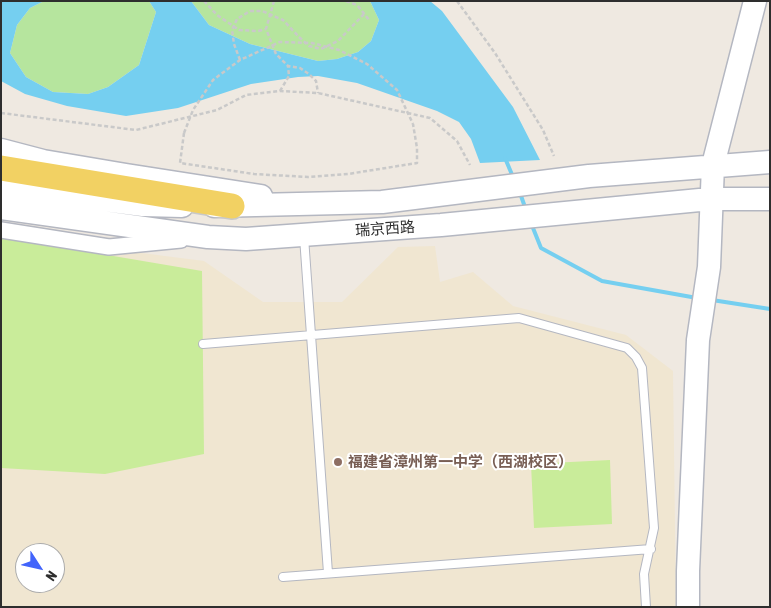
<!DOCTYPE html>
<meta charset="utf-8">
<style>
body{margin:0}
#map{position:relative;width:771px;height:608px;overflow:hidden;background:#efe9e1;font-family:"Asap Condensed",sans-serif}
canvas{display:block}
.frame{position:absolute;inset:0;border:2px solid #2e2e2e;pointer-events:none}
.north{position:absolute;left:15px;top:543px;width:50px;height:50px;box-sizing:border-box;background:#fff;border:1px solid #ababab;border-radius:50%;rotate:125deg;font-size:14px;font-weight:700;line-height:20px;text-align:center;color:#2e2e2e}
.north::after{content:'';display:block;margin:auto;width:18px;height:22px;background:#4264fb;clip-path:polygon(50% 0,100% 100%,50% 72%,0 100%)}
</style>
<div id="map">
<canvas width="771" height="608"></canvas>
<div class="frame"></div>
<div class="north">N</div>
</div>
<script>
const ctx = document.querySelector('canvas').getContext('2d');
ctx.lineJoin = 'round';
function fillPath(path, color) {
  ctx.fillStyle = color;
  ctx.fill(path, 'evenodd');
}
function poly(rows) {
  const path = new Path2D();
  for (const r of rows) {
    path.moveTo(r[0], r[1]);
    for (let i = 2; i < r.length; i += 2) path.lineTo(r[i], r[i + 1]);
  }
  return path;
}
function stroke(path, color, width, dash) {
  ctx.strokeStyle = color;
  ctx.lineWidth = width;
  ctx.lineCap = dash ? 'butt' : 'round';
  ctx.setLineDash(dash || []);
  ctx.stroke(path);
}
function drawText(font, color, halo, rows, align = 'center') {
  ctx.font = font + ' "Asap Condensed","Noto Sans SC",sans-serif';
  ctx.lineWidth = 4;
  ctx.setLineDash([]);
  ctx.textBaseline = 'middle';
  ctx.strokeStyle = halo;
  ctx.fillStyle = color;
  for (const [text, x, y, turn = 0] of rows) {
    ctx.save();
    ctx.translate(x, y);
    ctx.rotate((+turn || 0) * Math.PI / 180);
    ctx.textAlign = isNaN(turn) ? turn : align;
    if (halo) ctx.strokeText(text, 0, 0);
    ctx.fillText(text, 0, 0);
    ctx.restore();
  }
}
const education = poly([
 [1,235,204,261,263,302,342,302,398,247,435,246,440,282,473,272,513,306,626,335,673,371,676,607,1,607],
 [25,553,55,553,55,583,25,583]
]);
const green = poly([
 [44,1,149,1,156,12,139,65,108,87,88,94,53,92,26,77,10,53,17,25,30,8],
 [191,1,370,1,379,20,371,41,358,52,337,59,318,61,250,44,209,25]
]);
const pitch = poly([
 [1,237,202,271,204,454,105,474,1,468],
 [610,460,612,524,534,528,531,464]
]);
const water = poly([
 [1,1,44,1,30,8,17,25,10,53,26,77,53,92,88,94,108,87,139,65,156,12,149,1,191,1,209,25,250,44,318,61,337,59,358,52,371,41,379,20,370,1,430,1,442,11,513,107,540,160,480,163,471,139,459,122,437,111,357,83,318,76,298,77,251,84,178,108,126,116,67,106,25,94,1,81]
]);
const stream = poly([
 [505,158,513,177],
 [520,193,526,210],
 [531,223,541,248,602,281,697,298],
 [712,300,770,309]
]);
const path = poly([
 [204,1,217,15,239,30,258,31,266,29],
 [274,1,266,29,276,54,288,66,300,68,309,74,316,81,318,93],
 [346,1,357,5,370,21],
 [457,1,495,53,543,130,554,156],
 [299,37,309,46,321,49,338,41,364,14],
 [280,91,289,76,288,66],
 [1,113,136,130,217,110,246,95,280,91,318,93,430,118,457,141,470,165],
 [184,133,180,163,254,174,308,177,348,174,417,163,417,148,413,124]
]);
const lane = poly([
 [304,237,328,573],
 [203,344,519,318,627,348,636,357,642,368,654,528,644,574,646,607],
 [283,577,651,549]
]);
const street = poly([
 [1,230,109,247,181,240]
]);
const secondary = poly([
 [1,150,43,161,126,175,261,196],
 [1,187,143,205,182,206],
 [214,206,382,202,589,176,770,162],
 [1,208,208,237,246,239,441,225,710,199,770,199],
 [688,607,688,571,698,340,709,267,713,165,755,1]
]);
const primary = poly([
 [1,168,232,206]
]);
const pathBridge = poly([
 [240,60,234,44,232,30,237,19,250,11,262,11,283,20,299,37],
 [184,133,193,110,213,80,240,60,280,42,312,43,339,50,367,64,397,90,413,124]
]);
const markers = [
 [338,462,5,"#8d6e63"]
];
const streetNames = [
 ["瑞京西路",385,229,-4]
];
const educationNames = [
 ["福建省漳州第一中学（西湖校区）",348,462]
];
fillPath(education, '#f0e6d1');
fillPath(green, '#b6e59e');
fillPath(pitch, '#c9ec9a');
fillPath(water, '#75cff0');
stroke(stream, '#75cff0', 4);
stroke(lane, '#b4b7c1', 10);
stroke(street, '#b4b7c1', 18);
stroke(secondary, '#b4b7c1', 25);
stroke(primary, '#c9c9c9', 28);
stroke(path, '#c9c9c9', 2.5, [4, 2.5]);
stroke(lane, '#fff', 8);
stroke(street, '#fff', 15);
stroke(secondary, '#fff', 22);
stroke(primary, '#f2d163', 25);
stroke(pathBridge, '#c9c9c9', 2.5, [4, 2.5]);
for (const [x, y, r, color] of markers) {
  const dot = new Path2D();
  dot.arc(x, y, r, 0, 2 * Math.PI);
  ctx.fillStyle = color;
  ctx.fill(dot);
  stroke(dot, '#fff', 2);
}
drawText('15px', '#2e2e2e', '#fff', streetNames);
drawText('bold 15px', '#785e54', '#fff', educationNames, 'left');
</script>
